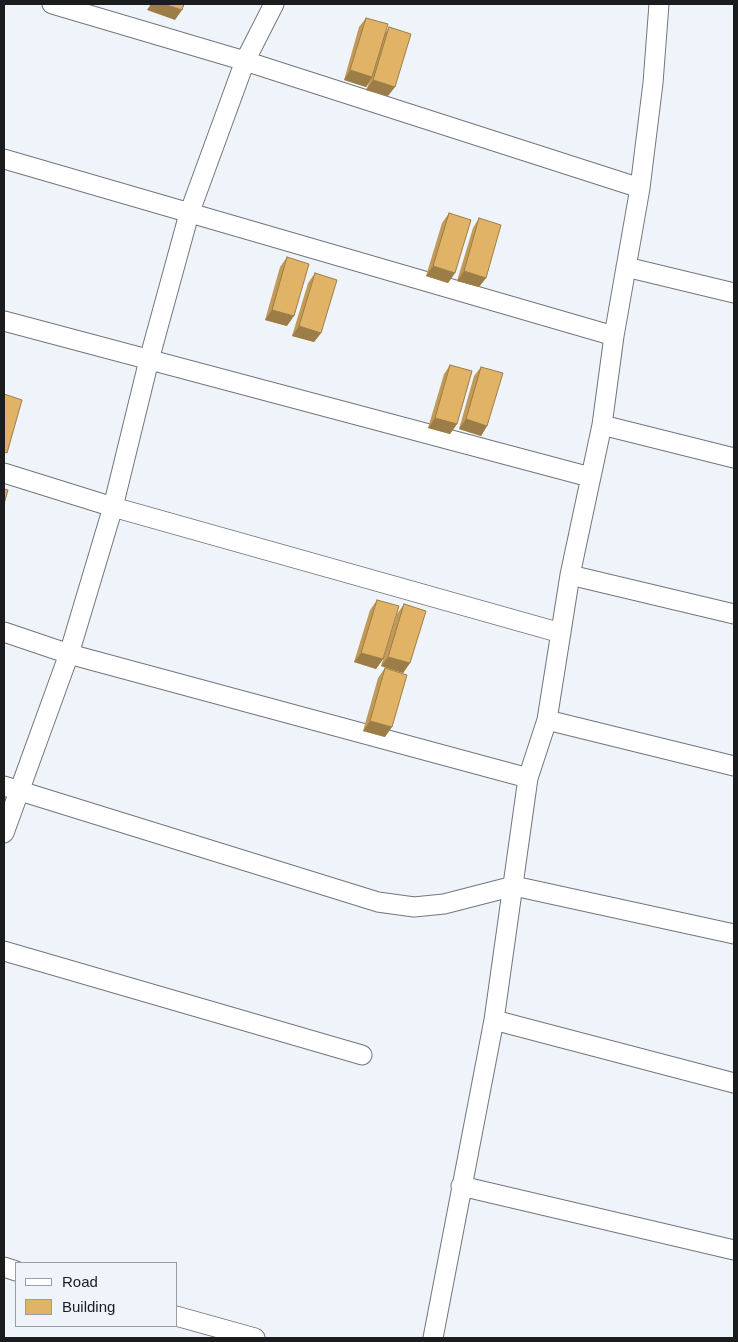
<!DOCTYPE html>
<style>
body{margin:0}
#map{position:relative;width:738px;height:1342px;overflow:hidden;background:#eff3fa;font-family:Helvetica,sans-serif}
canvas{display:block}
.frame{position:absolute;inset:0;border:5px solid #1a1c1e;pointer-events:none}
.legend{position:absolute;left:15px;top:1262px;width:162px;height:65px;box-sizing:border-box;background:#eff3fa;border:1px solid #9a9da2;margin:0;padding:6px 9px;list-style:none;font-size:15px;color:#1a1c1e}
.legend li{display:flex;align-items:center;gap:10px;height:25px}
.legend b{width:25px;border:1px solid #9a9da2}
</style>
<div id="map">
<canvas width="738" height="1342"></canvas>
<div class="frame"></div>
<ul class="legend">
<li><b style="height:6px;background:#fff"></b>Road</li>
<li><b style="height:14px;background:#e0b366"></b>Building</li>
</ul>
</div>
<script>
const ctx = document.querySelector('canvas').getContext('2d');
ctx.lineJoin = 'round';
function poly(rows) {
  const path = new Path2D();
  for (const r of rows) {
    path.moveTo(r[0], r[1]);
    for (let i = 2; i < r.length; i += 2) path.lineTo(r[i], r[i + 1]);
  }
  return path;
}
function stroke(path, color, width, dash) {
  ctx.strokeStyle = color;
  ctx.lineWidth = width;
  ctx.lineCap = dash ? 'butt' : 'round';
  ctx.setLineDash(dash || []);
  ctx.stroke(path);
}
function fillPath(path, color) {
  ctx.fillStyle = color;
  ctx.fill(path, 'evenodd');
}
const minor = poly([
 [52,4,245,61,640,188],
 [4,159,614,336],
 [626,267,734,293],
 [4,321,590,477],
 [602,425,734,458],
 [4,473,113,507,561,633],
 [570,575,734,614],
 [4,632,69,654,528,778],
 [547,720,734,766],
 [4,786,378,902,414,907,444,904,514,886,734,934],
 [4,833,69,654,113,507,149,360,189,214,245,61,274,4],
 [4,951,362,1055],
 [494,1020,734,1083],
 [461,1186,734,1250],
 [4,1267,16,1271],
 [176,1316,255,1338],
 [433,1338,494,1020,528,778,547,720,570,575,602,425,614,336,640,188,653,83,659,4]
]);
const wall = poly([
 [366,18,386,32,389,27,388,96,366,90,369,83,366,87,344,80,359,27],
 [449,213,455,273,448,283,426,276,442,223],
 [479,218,486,278,479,287,457,281,473,228],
 [287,257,287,326,265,320,280,267],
 [315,273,321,333,314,342,292,336,308,283],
 [450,365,457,424,450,434,428,428,444,374],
 [481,367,487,426,481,436,459,429,474,376],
 [377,600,383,659,376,669,354,662,370,610],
 [404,604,410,663,403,673,381,666,397,614],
 [385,668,385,737,363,731,378,678]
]);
const shadedWall = poly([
 [151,4,164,4,182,10,175,20,147,10],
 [350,70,372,77,366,87,344,80],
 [373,80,395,87,388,96,366,90],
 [433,266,455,273,448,283,426,276],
 [464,271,486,278,479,287,457,281],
 [272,310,294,316,287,326,265,320],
 [299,326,321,333,314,342,292,336],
 [435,418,457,424,450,434,428,428],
 [466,419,487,426,481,436,459,429],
 [361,653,383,659,376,669,354,662],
 [388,657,410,663,403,673,381,666],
 [370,721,392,727,385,737,363,731]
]);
const building = poly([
 [164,4,184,4,182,10,164,4],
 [366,18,388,24,372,77,350,70,366,18],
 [389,27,411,34,395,87,373,80,389,27],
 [449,213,471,220,455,273,433,266,449,213],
 [479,218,501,225,486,278,464,271,479,218],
 [287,257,309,264,294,316,272,310,287,257],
 [315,273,337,280,321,333,299,326,315,273],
 [450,365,472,371,457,424,435,418,450,365],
 [481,367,503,373,487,426,466,419,481,367],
 [4,394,22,400,7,453,4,452,4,394],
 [4,489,8,490,4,504,4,489],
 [377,600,399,606,383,659,361,653,377,600],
 [404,604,426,611,410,663,388,657,404,604],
 [385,668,407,675,392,727,370,721,385,668]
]);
stroke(minor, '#72767c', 21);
stroke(minor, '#fff', 19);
fillPath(wall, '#c19a58');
fillPath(shadedWall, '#9d7d47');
fillPath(building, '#e0b366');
stroke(building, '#9d7d47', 1);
</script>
